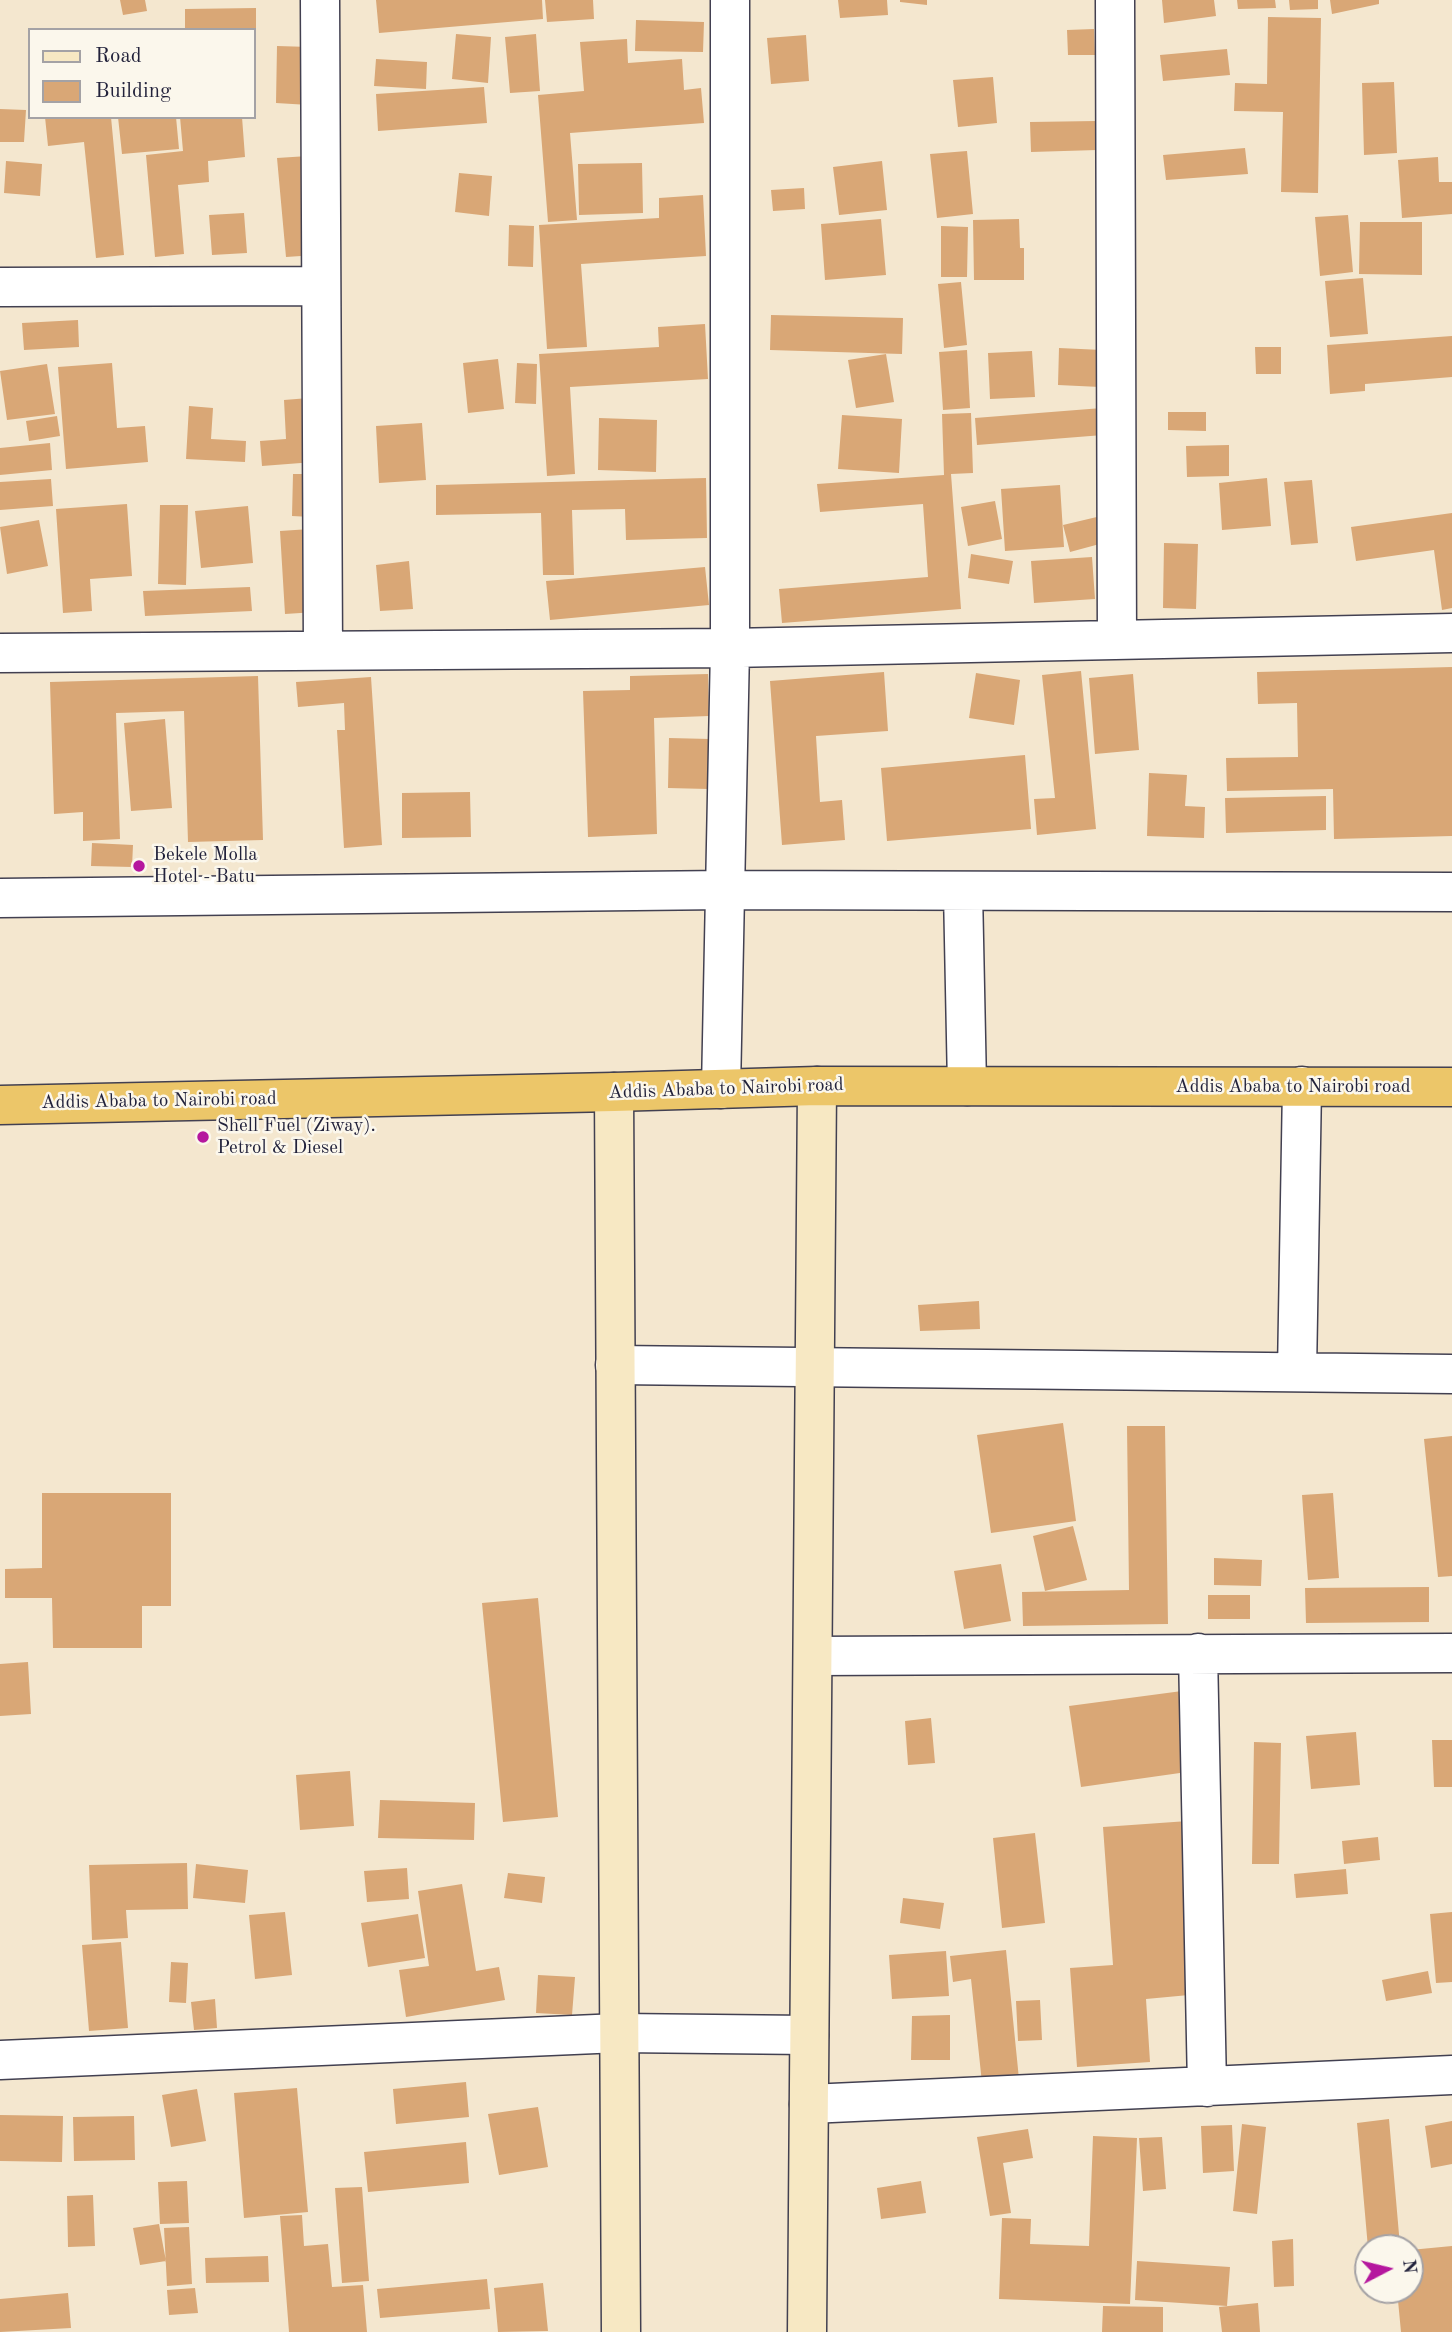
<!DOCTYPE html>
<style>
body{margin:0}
#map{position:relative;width:1452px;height:2332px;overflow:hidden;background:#f4e7cf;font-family:"Old Standard TT",serif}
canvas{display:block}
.legend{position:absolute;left:28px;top:28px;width:228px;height:91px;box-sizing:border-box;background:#fbf7ec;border:2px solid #a4a2a5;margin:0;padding:9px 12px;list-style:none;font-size:21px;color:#22223b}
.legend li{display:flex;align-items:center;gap:14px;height:35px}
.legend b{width:35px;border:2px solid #a4a2a5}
.north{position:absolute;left:1354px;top:2234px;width:70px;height:70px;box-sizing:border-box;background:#fbf7ec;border:2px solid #a4a2a5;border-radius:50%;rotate:83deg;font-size:19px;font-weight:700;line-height:28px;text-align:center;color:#22223b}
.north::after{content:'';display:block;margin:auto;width:24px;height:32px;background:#b5179e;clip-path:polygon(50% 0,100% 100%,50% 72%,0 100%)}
</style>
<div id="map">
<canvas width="1452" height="2332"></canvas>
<ul class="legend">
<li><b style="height:9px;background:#f7e8c3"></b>Road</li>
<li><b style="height:19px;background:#d9a776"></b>Building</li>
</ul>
<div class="north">N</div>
</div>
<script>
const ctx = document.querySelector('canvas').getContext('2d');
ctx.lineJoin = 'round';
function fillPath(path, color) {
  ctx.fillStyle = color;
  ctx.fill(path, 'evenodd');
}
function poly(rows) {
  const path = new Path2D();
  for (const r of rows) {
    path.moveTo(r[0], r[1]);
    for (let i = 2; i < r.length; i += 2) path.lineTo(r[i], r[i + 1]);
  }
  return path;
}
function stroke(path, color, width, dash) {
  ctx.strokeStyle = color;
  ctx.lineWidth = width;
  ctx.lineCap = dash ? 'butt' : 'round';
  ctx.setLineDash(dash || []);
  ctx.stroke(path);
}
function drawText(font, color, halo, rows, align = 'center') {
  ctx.font = font + ' "Old Standard TT",serif';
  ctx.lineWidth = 5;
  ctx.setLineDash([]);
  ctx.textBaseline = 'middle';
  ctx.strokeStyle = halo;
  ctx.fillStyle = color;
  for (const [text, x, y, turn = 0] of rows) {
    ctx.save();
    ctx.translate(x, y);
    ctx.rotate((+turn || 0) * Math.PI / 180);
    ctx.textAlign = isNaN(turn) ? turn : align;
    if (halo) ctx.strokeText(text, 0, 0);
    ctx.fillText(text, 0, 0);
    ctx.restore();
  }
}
const building = poly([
 [120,0,145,0,147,11,123,15],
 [376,0,542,0,543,19,379,33],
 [545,0,593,0,594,19,547,22],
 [838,0,887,0,888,15,840,18],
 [900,0,927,0,927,5,900,2],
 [1162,0,1214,0,1216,16,1164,23],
 [1237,0,1275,0,1276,8,1238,9],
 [1289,0,1318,0,1318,9,1290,10],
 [1330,0,1379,0,1379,4,1332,14],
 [256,8,256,30,185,30,185,9],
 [1268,17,1321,18,1318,193,1281,192,1283,112,1234,111,1235,83,1267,84],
 [636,20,704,22,703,52,635,51],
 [1094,29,1095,55,1068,55,1067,30],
 [456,34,491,37,488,83,452,79],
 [536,34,540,91,510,93,505,37],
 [806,35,809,81,771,84,767,38],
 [627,39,628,63,682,59,684,90,701,88,704,123,570,133,577,220,548,222,538,95,584,91,580,42],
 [277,46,310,47,309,105,276,103],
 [1227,49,1230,75,1163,81,1160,55],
 [376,59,427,62,426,89,374,86],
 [993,77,997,123,958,127,953,80],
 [1394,82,1397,153,1364,155,1362,83],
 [484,87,487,123,378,131,376,94],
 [0,109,26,110,24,142,0,142],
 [45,117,111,117,124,255,96,258,84,142,48,146],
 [118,117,176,117,179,149,122,154],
 [180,117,242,117,245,157,208,161,209,182,178,185,184,254,155,257,146,155,183,151],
 [1096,121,1097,150,1031,152,1030,122],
 [1245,148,1248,174,1166,180,1163,155],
 [967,151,973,214,937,218,930,154],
 [308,156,316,255,286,257,277,158],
 [1438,157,1439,182,1452,182,1452,214,1402,218,1398,160],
 [6,161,42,164,40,196,4,193],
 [882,161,887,210,839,215,833,167],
 [642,163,643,213,579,215,578,164],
 [459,173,492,176,489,216,455,212],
 [804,188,805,209,773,211,771,190],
 [703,195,706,256,581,264,587,347,547,349,539,225,659,218,659,198],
 [244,213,247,253,212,255,209,215],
 [1348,215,1353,272,1320,276,1315,217],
 [881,219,886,275,825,280,821,224],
 [1019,219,1020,248,1024,248,1024,280,974,280,973,220],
 [1360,222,1422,222,1422,275,1359,274],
 [509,225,534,226,533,267,508,266],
 [941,226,968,227,967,277,941,277],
 [1363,278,1368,334,1330,337,1325,281],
 [961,282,967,345,944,348,938,284],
 [771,315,903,318,902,354,770,350],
 [78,320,79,347,24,350,22,323],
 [705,324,708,379,570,387,575,474,547,476,539,354,659,347,658,327],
 [1452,336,1452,377,1365,384,1365,391,1330,394,1327,345],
 [1255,347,1281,347,1281,374,1256,374],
 [1059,348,1102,350,1100,387,1058,385],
 [967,350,970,408,943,410,939,352],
 [1032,351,1035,397,990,399,988,353],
 [886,354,894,402,856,408,848,360],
 [498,359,504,409,468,413,463,363],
 [112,363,117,428,145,426,148,462,66,469,58,367],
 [517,363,537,364,536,404,515,403],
 [47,364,55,414,7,420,0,371],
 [309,398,314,462,262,466,260,441,286,439,284,400],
 [189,406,213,408,211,439,246,441,245,462,186,459],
 [1102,408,1103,435,977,445,975,418],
 [1168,412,1206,412,1206,431,1168,430],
 [971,413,973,473,951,474,961,609,782,623,779,589,928,577,923,504,820,512,817,484,944,475,942,414],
 [842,415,902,419,899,473,838,469],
 [57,416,60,436,29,441,26,421],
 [599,418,657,420,656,472,598,470],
 [422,423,426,480,379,483,376,426],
 [50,443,52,470,0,475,0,448],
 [1229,445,1229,476,1187,477,1186,446],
 [293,474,312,474,311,517,292,516],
 [706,478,707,538,626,540,625,509,572,510,574,575,543,575,541,513,436,515,436,485],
 [1267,478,1271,526,1222,530,1219,483],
 [51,479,53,506,0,510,0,482],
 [1312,480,1318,543,1291,545,1284,482],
 [1060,485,1064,547,1005,551,1001,489],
 [995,501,1002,539,968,546,961,507],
 [127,504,132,576,90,579,92,611,63,613,56,509],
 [160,505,188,505,186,585,158,584],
 [248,506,253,563,201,568,195,511],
 [1452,513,1452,608,1442,610,1434,550,1356,561,1351,527],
 [1101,516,1107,542,1070,552,1063,525],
 [39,520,48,566,7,574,0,527],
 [310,529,316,612,285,614,280,531],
 [1164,543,1198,544,1196,609,1163,608],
 [971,554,1013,561,1009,584,968,578],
 [1092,557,1095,599,1034,603,1031,561],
 [409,561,413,609,380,611,376,565],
 [705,567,709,605,550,620,546,581],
 [250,587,252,611,145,616,143,591],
 [1452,667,1452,836,1334,839,1333,789,1227,791,1226,758,1298,757,1297,703,1258,704,1257,672],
 [1081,671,1096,829,1037,835,1034,799,1055,798,1042,675],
 [884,672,888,731,816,736,820,802,842,800,845,840,782,845,770,681],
 [976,673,1020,680,1014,725,969,718],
 [708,674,709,716,654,718,657,834,588,837,583,691,630,690,630,676],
 [1133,674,1139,750,1095,754,1089,678],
 [258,676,263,840,188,842,184,711,116,713,120,839,83,841,83,812,54,814,50,682],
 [371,677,382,845,344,848,337,730,345,730,344,703,298,707,296,682],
 [165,719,172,808,131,811,124,723],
 [669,738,710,739,708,789,668,788],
 [1025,755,1031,829,887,841,881,768],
 [1149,773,1187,775,1185,806,1205,807,1204,838,1147,836],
 [470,792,471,837,402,838,402,793],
 [1326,796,1326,830,1226,833,1225,798],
 [92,843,133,845,132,867,91,866],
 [979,1301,980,1329,920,1331,918,1305],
 [1063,1423,1076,1521,991,1533,977,1435],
 [1127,1426,1165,1426,1168,1624,1023,1626,1022,1592,1129,1590],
 [1452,1436,1452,1576,1438,1577,1424,1439],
 [42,1493,171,1493,171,1606,142,1606,142,1648,53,1648,52,1598,5,1598,5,1569,42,1568],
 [1333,1493,1339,1578,1308,1580,1302,1495],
 [1073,1526,1087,1580,1045,1591,1033,1536],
 [1214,1558,1262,1560,1261,1586,1214,1585],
 [1001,1564,1011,1621,964,1629,954,1571],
 [1429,1587,1429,1622,1306,1623,1305,1588],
 [1208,1595,1250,1595,1250,1619,1208,1619],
 [538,1598,558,1817,503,1822,482,1603],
 [28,1662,31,1714,0,1716,0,1664],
 [1182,1691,1194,1771,1081,1787,1069,1706],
 [931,1718,935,1763,908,1765,905,1721],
 [1356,1732,1360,1785,1311,1789,1306,1736],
 [1432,1740,1452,1740,1452,1787,1434,1787],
 [1254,1742,1281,1743,1279,1864,1252,1864],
 [350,1771,354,1826,300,1830,296,1775],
 [380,1800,475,1803,474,1840,378,1838],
 [1188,1821,1189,1995,1146,1999,1150,2062,1077,2067,1070,1968,1113,1965,1103,1827],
 [1035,1833,1045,1923,1002,1928,993,1838],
 [1378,1837,1380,1860,1344,1864,1342,1841],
 [187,1863,188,1909,126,1910,128,1938,92,1940,89,1865],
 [196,1864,248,1870,245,1903,193,1898],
 [407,1868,409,1899,367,1902,364,1871],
 [1346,1869,1348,1894,1296,1898,1294,1874],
 [508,1873,545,1877,542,1903,504,1898],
 [462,1884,476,1971,499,1967,505,2000,406,2017,399,1970,429,1966,418,1891],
 [903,1898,944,1903,940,1929,900,1923],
 [285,1912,292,1975,255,1979,249,1915],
 [1452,1912,1452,1982,1436,1983,1430,1914],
 [418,1914,425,1958,368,1967,361,1923],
 [121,1942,128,2028,89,2031,82,1945],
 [1006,1950,1019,2079,982,2083,971,1979,953,1982,950,1956],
 [946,1951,949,1996,892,1999,889,1955],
 [171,1962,188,1963,186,2003,169,2002],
 [1428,1971,1432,1993,1386,2001,1382,1980],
 [538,1975,575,1977,572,2015,536,2013],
 [215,1999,217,2028,194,2030,191,2002],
 [1040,2000,1042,2040,1018,2041,1016,2001],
 [950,2015,950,2060,911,2060,912,2016],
 [466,2082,469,2117,396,2124,393,2089],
 [297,2088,308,2212,244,2218,234,2093],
 [197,2089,206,2141,171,2147,162,2095],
 [538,2107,548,2167,499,2175,488,2114],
 [0,2115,63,2116,62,2162,0,2161],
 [134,2116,135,2160,74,2161,73,2117],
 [1389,2119,1400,2246,1368,2248,1357,2123],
 [1452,2121,1452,2164,1431,2168,1425,2126],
 [1242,2124,1266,2127,1257,2214,1233,2211],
 [1232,2125,1234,2171,1203,2173,1201,2126],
 [1028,2129,1033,2158,1003,2163,1011,2213,990,2216,977,2137],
 [1093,2136,1137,2138,1130,2304,999,2299,1002,2218,1031,2219,1030,2244,1089,2246],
 [1162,2137,1166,2189,1143,2191,1139,2138],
 [466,2142,469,2183,368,2192,364,2152],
 [187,2181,189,2223,160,2224,158,2182],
 [921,2181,926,2213,881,2219,877,2188],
 [362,2187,369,2281,342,2283,335,2188],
 [93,2195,95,2246,68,2247,67,2196],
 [302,2215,304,2246,328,2244,332,2287,363,2285,367,2332,289,2332,280,2216],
 [159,2224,166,2261,140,2265,133,2228],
 [189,2227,192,2284,167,2286,164,2228],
 [1293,2239,1294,2286,1274,2287,1272,2241],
 [1452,2246,1452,2332,1401,2332,1397,2290,1410,2290,1410,2250],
 [268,2256,269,2282,206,2283,205,2258],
 [1137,2261,1230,2267,1227,2306,1135,2300],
 [487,2279,490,2309,380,2318,377,2289],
 [543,2283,548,2331,498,2332,494,2288],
 [195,2288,198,2313,169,2315,167,2290],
 [68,2293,71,2328,0,2332,0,2299],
 [1258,2303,1260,2332,1222,2332,1219,2307],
 [1103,2306,1163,2307,1163,2332,1102,2332]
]);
const street = poly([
 [320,0,323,651],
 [1115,0,1117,640],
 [0,287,321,286],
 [0,653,730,648,1452,633],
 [963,891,967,1086],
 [0,898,725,890,1452,892],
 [721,1089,730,648,730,0],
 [615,1365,1452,1374],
 [1297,1372,1302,1086],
 [1198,1653,1207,2087],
 [813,1656,1452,1653],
 [0,2060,619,2033,809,2035],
 [809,2104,1452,2075]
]);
const secondary = poly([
 [614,1092,621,2332],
 [807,2332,817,1086]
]);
const highway = poly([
 [0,1105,614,1092,817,1086,1452,1087]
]);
const markers = [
 [139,866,7,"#b5179e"],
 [203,1137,7,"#b5179e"]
];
const poiNames = [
 ["Bekele Molla",153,855],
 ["Hotel - Batu",153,877],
 ["Shell Fuel (Ziway).",217,1126],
 ["Petrol & Diesel",217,1148]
];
const streetNames = [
 ["Addis Ababa to Nairobi road",1293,1087],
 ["Addis Ababa to Nairobi road",726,1089,-2],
 ["Addis Ababa to Nairobi road",159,1101,-1]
];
fillPath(building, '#d9a776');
stroke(street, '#424051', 41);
stroke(secondary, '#424051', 41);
stroke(highway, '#424051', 41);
stroke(street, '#fff', 38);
stroke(secondary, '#f7e8c3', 38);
stroke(highway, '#ecc669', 38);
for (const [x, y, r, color] of markers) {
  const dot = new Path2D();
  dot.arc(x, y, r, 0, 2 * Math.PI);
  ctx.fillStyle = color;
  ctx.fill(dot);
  stroke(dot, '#fbf7ec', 2.5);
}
drawText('19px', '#22223b', '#fbf7ec', poiNames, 'left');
drawText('19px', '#22223b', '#fbf7ec', streetNames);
</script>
